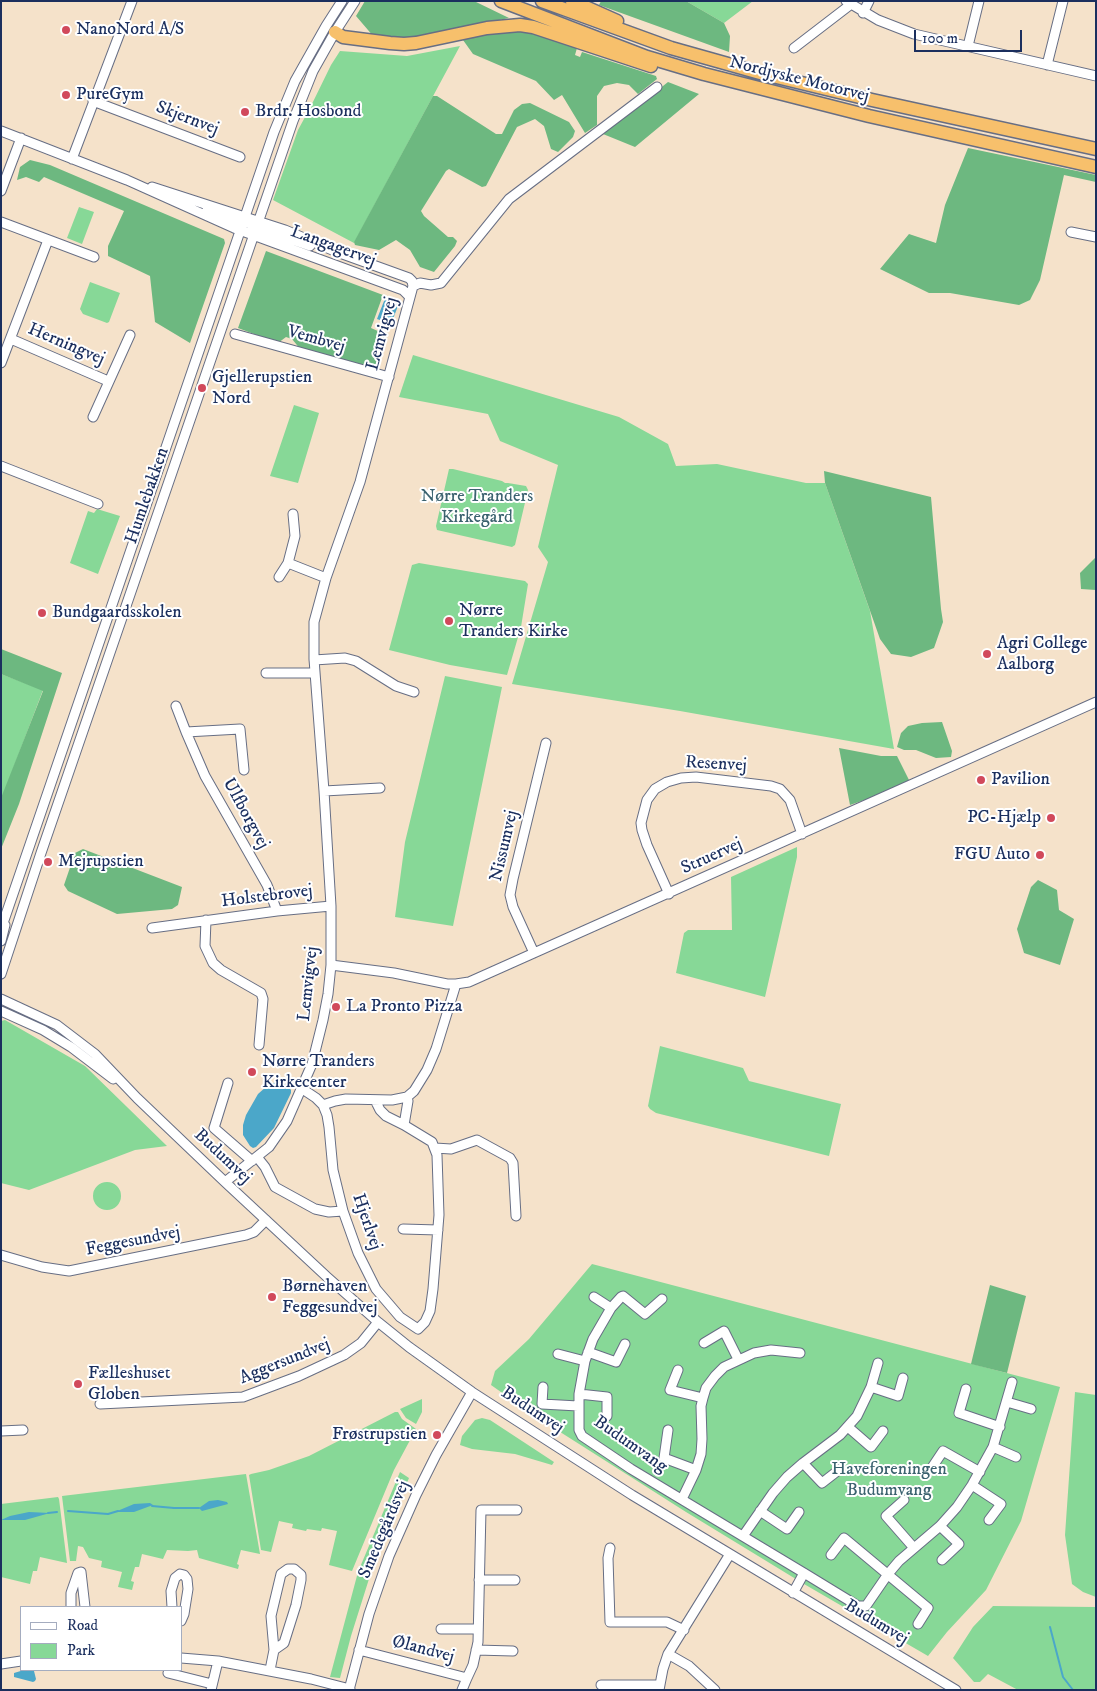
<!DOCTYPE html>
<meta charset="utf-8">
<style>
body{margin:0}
#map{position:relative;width:1097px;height:1691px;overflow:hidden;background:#f5e2ca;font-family:"IM FELL DW Pica",serif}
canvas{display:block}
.frame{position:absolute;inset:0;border:2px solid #1b2f5e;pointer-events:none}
.legend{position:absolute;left:20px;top:1606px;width:162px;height:65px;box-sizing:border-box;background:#fff;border:1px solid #a4acbf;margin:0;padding:6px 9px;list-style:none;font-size:15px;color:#1b2f5e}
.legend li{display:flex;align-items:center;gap:10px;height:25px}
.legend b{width:25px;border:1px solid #a4acbf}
.scale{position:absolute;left:914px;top:30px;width:108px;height:22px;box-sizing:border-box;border:2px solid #1b2f5e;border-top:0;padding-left:6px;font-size:15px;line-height:18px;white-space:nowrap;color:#1b2f5e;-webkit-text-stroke:4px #fff;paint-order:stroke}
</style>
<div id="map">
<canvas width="1097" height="1691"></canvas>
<div class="frame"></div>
<ul class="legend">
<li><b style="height:6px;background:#fff"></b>Road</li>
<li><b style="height:14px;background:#87d897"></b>Park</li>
</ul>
<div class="scale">100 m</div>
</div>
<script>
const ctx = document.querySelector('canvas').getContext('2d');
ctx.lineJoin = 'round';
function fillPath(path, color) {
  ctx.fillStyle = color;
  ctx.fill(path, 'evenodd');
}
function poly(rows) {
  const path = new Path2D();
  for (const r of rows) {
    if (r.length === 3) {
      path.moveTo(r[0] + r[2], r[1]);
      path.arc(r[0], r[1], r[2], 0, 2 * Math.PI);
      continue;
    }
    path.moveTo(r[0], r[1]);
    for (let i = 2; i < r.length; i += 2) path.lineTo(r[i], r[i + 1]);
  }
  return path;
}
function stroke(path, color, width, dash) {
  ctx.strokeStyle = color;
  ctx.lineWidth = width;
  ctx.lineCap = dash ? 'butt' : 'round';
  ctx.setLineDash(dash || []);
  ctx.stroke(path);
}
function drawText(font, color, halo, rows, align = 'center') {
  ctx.font = font + ' "IM FELL DW Pica",serif';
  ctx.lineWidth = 4;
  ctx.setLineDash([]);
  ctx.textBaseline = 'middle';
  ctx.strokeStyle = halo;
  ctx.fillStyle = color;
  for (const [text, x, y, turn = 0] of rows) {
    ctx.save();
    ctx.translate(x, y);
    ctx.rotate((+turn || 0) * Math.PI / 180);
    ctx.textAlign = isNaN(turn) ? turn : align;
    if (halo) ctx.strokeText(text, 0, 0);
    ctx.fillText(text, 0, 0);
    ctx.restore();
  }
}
const green = poly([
 [686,1,753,1,724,23],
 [460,46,354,243,273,200,298,130,310,108,331,65,340,51,407,56],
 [79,207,94,212,82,244,67,238],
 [90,282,120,293,109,322,107,323,83,314,80,309],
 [413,355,619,417,668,444,676,466,717,464,806,483,825,483,870,611,894,749,680,711,512,684,548,562,538,547,558,465,500,441,488,414,399,397],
 [294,405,319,413,298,483,270,476],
 [449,469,453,469,502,481,505,483,508,483,526,486,528,490,515,545,512,547,437,530,436,526],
 [97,509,120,516,98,574,70,563,88,511,94,513],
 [419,563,525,581,528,584,521,627,507,675,450,665,389,650,412,565],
 [1,674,43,690,2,798,1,849],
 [445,676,502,687,453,926,395,917,405,842],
 [797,847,797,857,765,997,676,973,684,933,688,930,732,930,731,877],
 [5,1020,85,1066,167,1146,135,1150,29,1190,1,1183,1,1021],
 [660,1046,743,1068,749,1081,841,1104,829,1156,656,1113,650,1109,648,1106],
 [107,1196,14],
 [592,1264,1060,1387,1021,1521,986,1590,947,1632,928,1656,804,1584,686,1512,535,1416,491,1385,495,1371,529,1339],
 [1075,1392,1096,1395,1096,1597,1083,1592,1072,1584,1065,1535],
 [422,1399,422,1412,416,1424,406,1418,400,1409],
 [395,1412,398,1412,402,1419,416,1429,394,1470,352,1571,329,1565,337,1531,322,1528,321,1531,307,1529,306,1531,292,1528,293,1524,279,1521,271,1552,261,1550,249,1475,251,1474,269,1470,309,1456],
 [482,1418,490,1420,554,1462,552,1465,515,1454,472,1449,460,1445,462,1436,475,1420],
 [400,1472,409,1478,374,1563,351,1636,340,1678,330,1677,358,1572],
 [246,1474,260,1554,241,1550,237,1564,239,1565,238,1569,199,1558,197,1550,188,1551,167,1550,163,1559,142,1554,139,1567,135,1567,131,1581,134,1582,132,1590,118,1587,122,1572,101,1567,102,1561,89,1558,83,1547,78,1546,76,1561,70,1561,62,1496],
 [58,1497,59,1499,67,1563,40,1557,37,1571,33,1571,30,1584,1,1577,1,1504],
 [993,1606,1096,1607,1096,1690,1018,1690,988,1674,980,1682,974,1682,953,1658,973,1627]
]);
const forest = poly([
 [365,1,474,1,509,18,408,39,374,37,356,16],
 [601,1,686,1,724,23,730,36,729,52,599,5],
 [500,31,522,31,539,35,577,48,575,55,580,57,582,52,656,76,657,79,638,94,629,85,617,83,604,86,597,96,597,125,585,133,562,95,554,100,536,81,473,54,463,40],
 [668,82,699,94,635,147,603,134],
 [433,96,437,96,496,134,502,134,514,110,522,104,530,103,569,122,575,131,573,137,558,152,551,149,544,126,535,119,517,127,486,186,482,187,449,169,446,171,421,211,424,216,448,237,453,237,457,241,455,246,434,272,420,267,410,250,396,240,379,250,355,245,354,242],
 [968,148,1096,175,1096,182,1064,175,1040,280,1030,300,1019,305,950,293,929,293,880,269,909,234,936,243,945,205],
 [30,160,50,165,224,239,225,243,190,343,155,322,150,276,108,256,108,246,124,211,44,177,39,182,26,177,17,180,20,167],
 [266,251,383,295,371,328,387,335,377,368,301,350,292,339,286,337,278,343,238,328],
 [824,471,931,497,941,609,943,622,934,648,911,657,891,654,880,639,825,483],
 [1096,557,1096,590,1081,589,1080,573],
 [1,649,62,673,19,804,1,849,1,798,43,691,1,674],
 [942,722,952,751,951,757,936,758,916,750,904,750,897,747,901,733,908,726,922,723],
 [839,748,881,756,897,756,910,782,879,795,850,805],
 [83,849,182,887,178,905,172,909,117,914,68,891,64,885,75,853],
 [1038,880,1057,890,1059,910,1074,919,1060,965,1024,953,1017,929,1031,887],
 [990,1285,1026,1296,1007,1373,971,1364]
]);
const water = poly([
 [386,296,395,301,398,306,391,324,377,319],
 [280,1082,287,1085,291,1090,291,1093,274,1128,256,1147,253,1148,250,1146,243,1135,243,1125,246,1115,258,1094,267,1086,273,1083],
 [218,1500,227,1502,228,1504,202,1511,199,1508,209,1501],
 [150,1503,153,1505,134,1512,115,1512,134,1504],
 [29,1512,50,1513,25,1520,1,1520,10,1516],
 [24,1670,34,1671,36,1679,35,1681,33,1682,14,1677,14,1673]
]);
const stream = poly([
 [152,1506,174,1508,199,1508],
 [68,1511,108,1514,118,1511],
 [48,1513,57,1512],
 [1050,1627,1063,1677,1073,1690]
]);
const minor = poly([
 [846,1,878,20,914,34,1096,76],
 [863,13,869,1],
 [968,46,979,1],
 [794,48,850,5],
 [1047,65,1063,1],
 [93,101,240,157],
 [1,131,127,180,234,228,403,290,410,297],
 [72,159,132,1],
 [152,187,285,230,337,252,409,278,412,281,413,286],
 [1,191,21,138],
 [207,210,244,224,248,223],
 [1,222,94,257],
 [252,228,256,227,310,246],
 [1071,232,1096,237],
 [413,286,420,283,431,285,441,283,509,199,657,87],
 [235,334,389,377],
 [11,339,108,381],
 [1,363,48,240],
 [93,417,130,335],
 [1,466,98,504],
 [293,514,295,536,288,563,326,578],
 [279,577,288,563],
 [314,660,345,658,356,661,396,686,414,692],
 [266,673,315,673],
 [176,706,186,732],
 [244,770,240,729,186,732,205,776,267,885,277,911],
 [324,791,380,788],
 [669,894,647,845,642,830,641,823,647,800,655,789,667,782,681,778,696,777,771,786,780,789,790,800,802,834],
 [206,920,205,946,213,963,221,970,261,993,263,999,259,1045],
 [152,928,277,911,331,906],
 [1,929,274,132,295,81,326,26,342,1],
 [1,941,5,925],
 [534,953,513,907,510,895,513,879,546,743],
 [331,965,394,973,447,984,456,984,469,982,1096,702],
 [1,974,41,853,293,121,313,71,335,32,355,1],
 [1,999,57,1025,95,1054,137,1098,225,1182,326,1276,378,1322,409,1347,472,1392,632,1495,956,1690],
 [1,1011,43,1030,71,1047,113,1079],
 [228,1083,214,1128,252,1161],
 [301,1088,316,1098,323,1105,335,1101,346,1099,392,1100,407,1097,414,1091,427,1070,436,1049,456,984],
 [323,1105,327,1115,329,1127,333,1170,343,1211,358,1253,376,1289,400,1317,418,1329,425,1322,430,1311,433,1289,439,1215,437,1155,432,1142,404,1125,386,1116,380,1110,375,1100],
 [404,1125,408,1101,407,1097],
 [435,1148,451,1149,477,1140,510,1158,513,1163,516,1216],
 [257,1157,265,1167,275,1187,315,1209,329,1212,343,1211],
 [225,1182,269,1147,287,1121,312,1064,323,1020,328,994,331,965,331,906,324,791,314,659,314,622,326,578,360,482,413,286],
 [403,1229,438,1230],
 [1,1255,42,1267,69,1271,246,1235,254,1232,266,1220],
 [594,1297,611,1308],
 [662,1299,645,1314,623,1296,621,1297,611,1308,593,1339,585,1361,579,1394,579,1430,582,1436,631,1469,804,1573],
 [704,1343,724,1331,738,1359],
 [588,1352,616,1362,625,1344],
 [558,1354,585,1361],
 [678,1370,670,1390,703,1398],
 [543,1387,542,1404,578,1406],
 [871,1387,898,1396,903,1378],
 [966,1389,959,1413,1000,1427],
 [579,1394,607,1397,607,1416],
 [1007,1402,1031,1409],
 [100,1404,243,1397,299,1376,344,1355,361,1343,378,1322],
 [848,1427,871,1447,883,1431],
 [668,1430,664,1458,696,1470],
 [1,1431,23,1430],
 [993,1447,1016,1457],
 [803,1463,822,1483,840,1469],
 [931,1469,943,1451,980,1472],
 [972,1485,1001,1504,989,1520],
 [682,1499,696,1470,701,1454,702,1439,701,1406,703,1398,706,1388,715,1376,724,1367,754,1353,771,1350,800,1353],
 [904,1500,886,1516,914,1548],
 [760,1511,787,1529,799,1512],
 [940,1526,959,1544,942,1560],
 [743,1536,773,1493,787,1477,803,1463,840,1435,857,1416,871,1387,878,1363],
 [610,1548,608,1558,610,1622,667,1622,684,1630],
 [831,1555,844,1538,928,1608,918,1624],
 [479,1580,515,1580],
 [793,1593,804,1573,858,1606,866,1606,888,1574,899,1561,940,1526,957,1507,972,1485,993,1447,1012,1382],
 [71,1607,71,1593,78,1573,81,1572,85,1607],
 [172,1607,171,1591,175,1578,180,1574,184,1575,187,1579,188,1589,184,1614,181,1621],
 [441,1629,478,1629],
 [359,1650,467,1678,462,1690],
 [476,1650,513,1651],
 [668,1654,689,1666,715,1690],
 [181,1658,218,1661,311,1679,350,1689],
 [1,1664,21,1661],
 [270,1670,274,1650,284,1643,296,1605,301,1580,301,1575,294,1569,288,1569,281,1574,271,1616,274,1650],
 [168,1673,212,1684],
 [467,1678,473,1665,478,1642,481,1510,517,1510],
 [601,1685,659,1685],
 [211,1690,218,1661],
 [349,1690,369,1614,389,1556,416,1495,436,1455,472,1392],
 [659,1690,663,1669,668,1654,730,1554]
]);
const highway = poly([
 [501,1,647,57,704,74,869,116,1096,167],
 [542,1,671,48,760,73,872,100,1096,149],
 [572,1,617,21],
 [335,32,343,37,390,43,404,44,416,43,487,28,520,25,533,27,651,66]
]);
const markers = [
 [66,30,5,"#d1495b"],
 [66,95,5,"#d1495b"],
 [245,112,5,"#d1495b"],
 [202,388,5,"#d1495b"],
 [42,613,5,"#d1495b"],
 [449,621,5,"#d1495b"],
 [987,654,5,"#d1495b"],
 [981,780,5,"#d1495b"],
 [1051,818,5,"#d1495b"],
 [1040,855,5,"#d1495b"],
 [48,862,5,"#d1495b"],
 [336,1007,5,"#d1495b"],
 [252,1072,5,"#d1495b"],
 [272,1297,5,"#d1495b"],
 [78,1384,5,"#d1495b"],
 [437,1435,5,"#d1495b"]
];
const poiNames = [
 ["NanoNord A/S",76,30],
 ["PureGym",76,95],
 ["Brdr. Hosbond",255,112],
 ["Gjellerupstien",212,378],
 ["Nord",212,399],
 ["Nørre",459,611],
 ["Tranders Kirke",459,632],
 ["Bundgaardsskolen",52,613],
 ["Agri College",997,644],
 ["Aalborg",997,665],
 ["Pavilion",991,780],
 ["PC-Hjælp",1041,818,"right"],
 ["FGU Auto",1030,855,"right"],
 ["Mejrupstien",58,862],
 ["La Pronto Pizza",346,1007],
 ["Nørre Tranders",262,1062],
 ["Kirkecenter",262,1083],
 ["Børnehaven",282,1287],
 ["Feggesundvej",282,1308],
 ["Fælleshuset",88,1374],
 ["Globen",88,1395],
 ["Frøstrupstien",427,1435,"right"]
];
const streetNames = [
 ["Nordjyske Motorvej",799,80,14],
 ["Skjernvej",187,119,21],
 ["Langagervej",333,247,20],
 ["Lemvigvej",383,334,-75],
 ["Vembvej",316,340,16],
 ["Herningvej",66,345,23],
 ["Humlebakken",148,496,-71],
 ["Resenvej",716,765,3],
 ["Ulfborgvej",245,814,61],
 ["Nissumvej",505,846,-77],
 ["Struervej",712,857,-24],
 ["Holstebrovej",267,897,-7],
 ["Lemvigvej",309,984,-84],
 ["Budumvej",222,1157,43],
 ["Hjerlvej",366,1222,71],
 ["Feggesundvej",133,1242,-11],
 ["Aggersundvej",285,1362,-22],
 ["Budumvej",532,1411,33],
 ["Budumvang",630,1445,35],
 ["Smedegårdsvej",385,1530,-67],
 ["Budumvej",876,1623,31],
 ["Ølandvej",423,1650,15]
];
const parkNames = [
 ["Nørre Tranders",477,497],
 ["Kirkegård",477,518],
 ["Haveforeningen",889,1470],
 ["Budumvang",889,1491]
];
fillPath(green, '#87d897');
fillPath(forest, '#6db880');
fillPath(water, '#4ba7c9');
stroke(stream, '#4ba7c9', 2);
stroke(minor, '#676e84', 11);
stroke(highway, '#676e84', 15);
stroke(minor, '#fff', 9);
stroke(highway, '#f7c06c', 12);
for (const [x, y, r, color] of markers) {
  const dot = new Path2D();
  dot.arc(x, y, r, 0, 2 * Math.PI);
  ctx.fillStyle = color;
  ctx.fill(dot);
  stroke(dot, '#fff', 2);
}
drawText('18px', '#1b2f5e', '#fff', poiNames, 'left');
drawText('18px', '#1b2f5e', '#fff', streetNames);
drawText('18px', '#3b626f', '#fff', parkNames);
</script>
